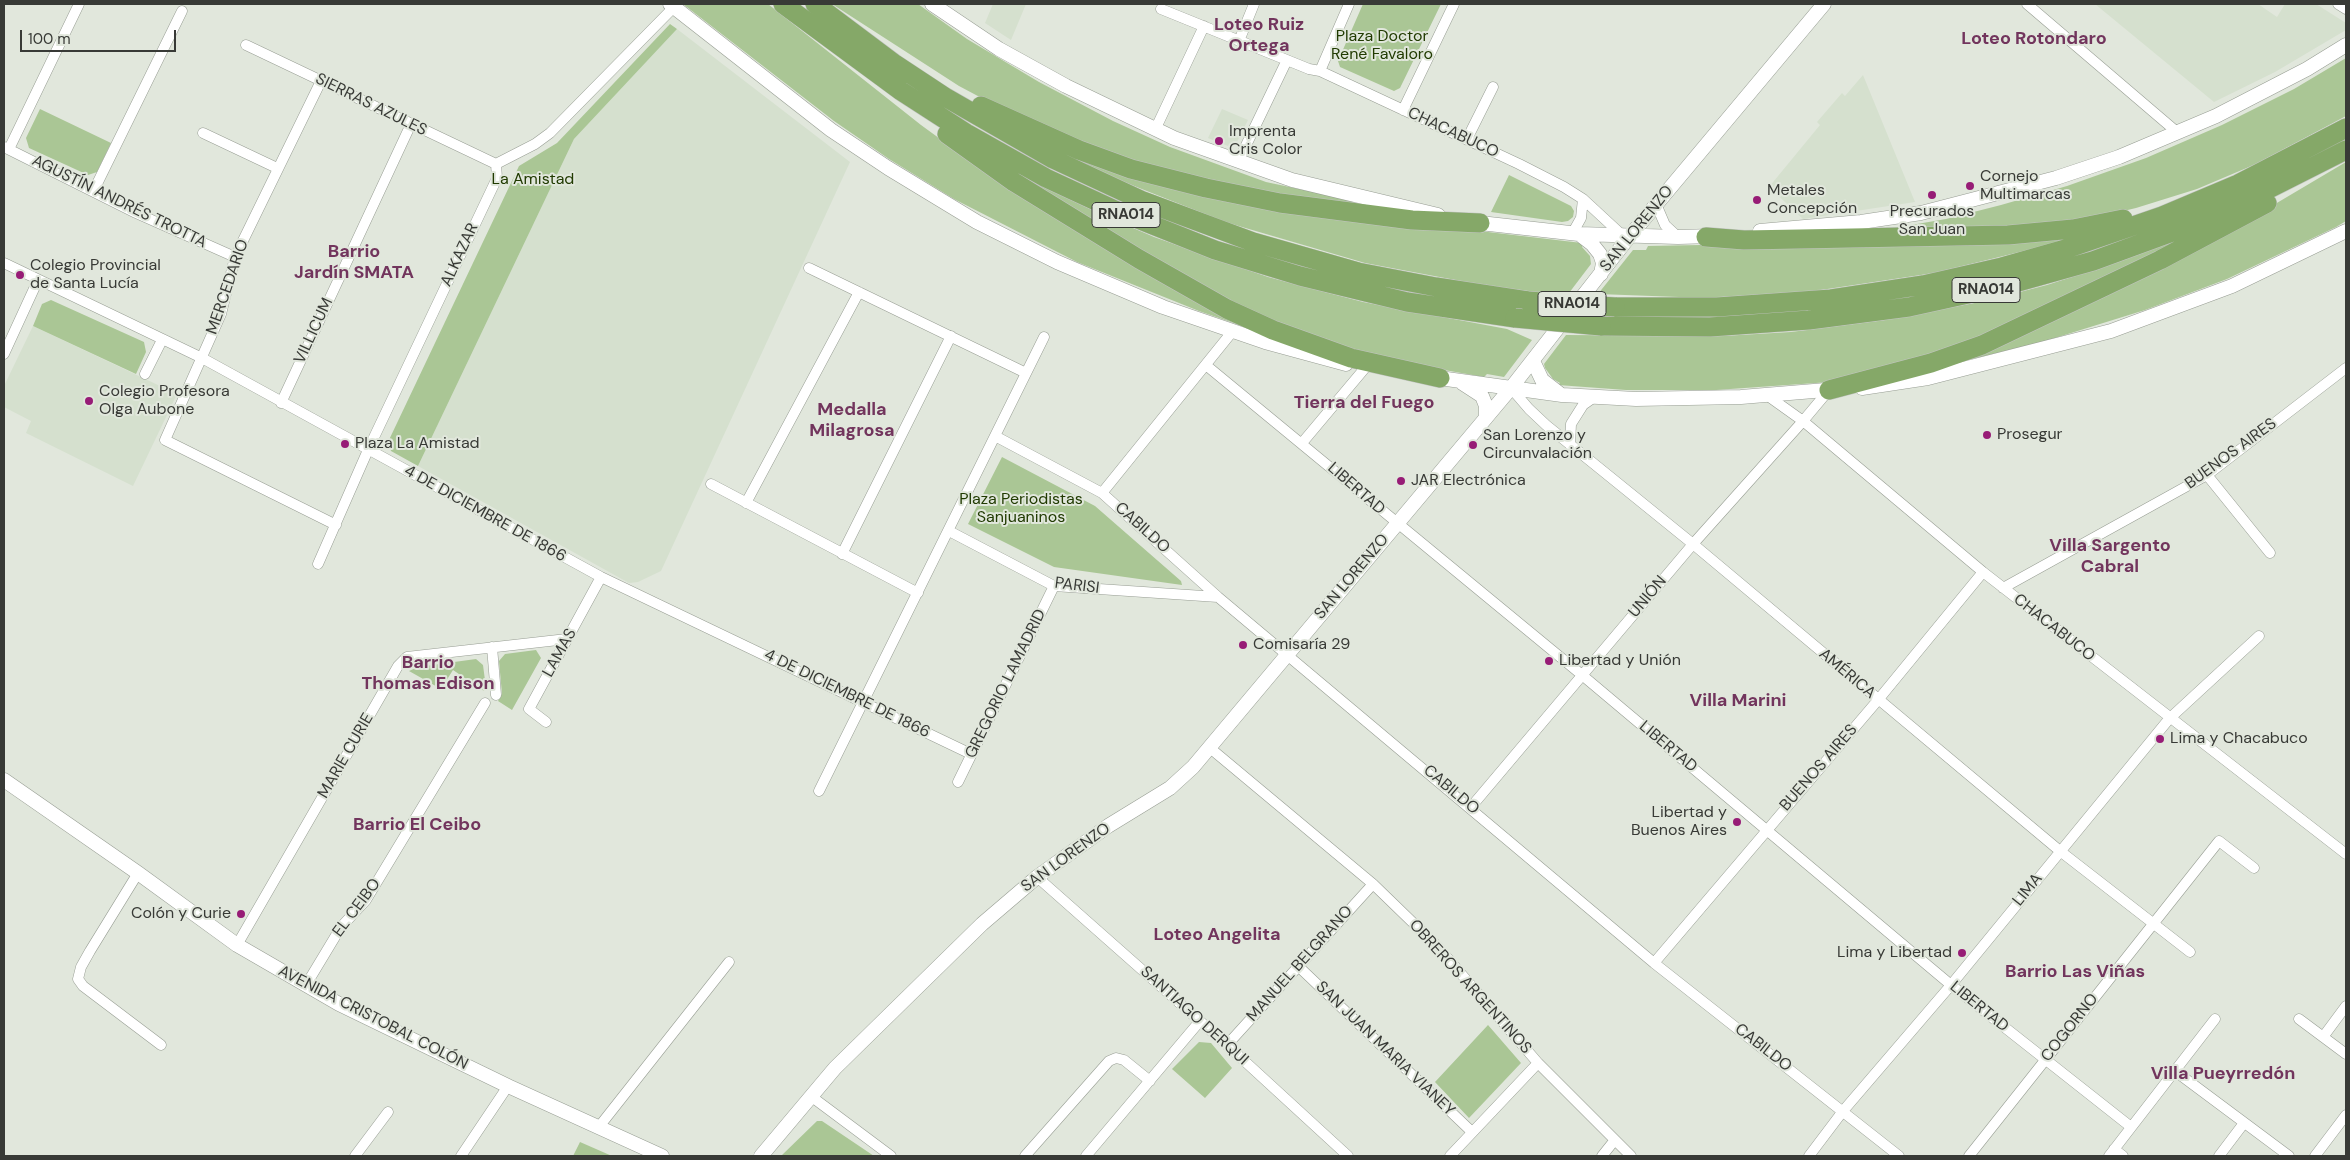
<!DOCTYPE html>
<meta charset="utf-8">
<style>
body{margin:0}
#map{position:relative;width:2350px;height:1160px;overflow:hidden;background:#e1e7dc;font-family:"DM Sans",sans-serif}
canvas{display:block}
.frame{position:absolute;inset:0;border:5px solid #383a36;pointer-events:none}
.scale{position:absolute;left:20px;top:30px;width:156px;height:22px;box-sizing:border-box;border:2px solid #383a36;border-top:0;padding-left:6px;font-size:15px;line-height:18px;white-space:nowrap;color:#383a36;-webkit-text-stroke:4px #e1e7dc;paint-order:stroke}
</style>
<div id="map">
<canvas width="2350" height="1160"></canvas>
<div class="frame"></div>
<div class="scale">100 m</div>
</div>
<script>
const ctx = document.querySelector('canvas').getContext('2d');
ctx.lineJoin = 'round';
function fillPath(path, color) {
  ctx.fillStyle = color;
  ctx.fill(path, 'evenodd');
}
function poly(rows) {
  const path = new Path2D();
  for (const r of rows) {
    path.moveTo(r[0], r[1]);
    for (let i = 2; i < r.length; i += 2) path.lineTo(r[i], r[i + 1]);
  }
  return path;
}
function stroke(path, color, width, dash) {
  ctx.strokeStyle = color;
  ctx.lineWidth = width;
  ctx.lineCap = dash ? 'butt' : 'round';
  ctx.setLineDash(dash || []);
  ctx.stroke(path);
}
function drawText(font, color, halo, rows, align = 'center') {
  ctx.font = font + ' "DM Sans",sans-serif';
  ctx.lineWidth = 4;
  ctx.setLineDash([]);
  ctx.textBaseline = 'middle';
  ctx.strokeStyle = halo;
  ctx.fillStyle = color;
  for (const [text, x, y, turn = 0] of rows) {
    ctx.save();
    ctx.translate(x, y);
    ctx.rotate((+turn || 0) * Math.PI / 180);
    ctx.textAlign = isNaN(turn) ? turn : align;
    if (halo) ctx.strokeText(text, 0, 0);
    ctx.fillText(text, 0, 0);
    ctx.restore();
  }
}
const built = poly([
 [993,4,1026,4,1011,40,985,23],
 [2095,4,2258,4,2277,17,2285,4,2316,4,2346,23,2346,30,2275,72,2214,102],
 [677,29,850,162,661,571,638,582,629,583,418,466,574,139],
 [1863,75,1915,202,1803,219,1769,187,1820,125,1817,122,1842,93,1845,96],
 [1222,109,1248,120,1237,142,1228,146,1208,138],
 [33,326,177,394,133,486,26,433,31,421,4,407,4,386]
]);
const green = poly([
 [683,4,768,4,921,125,980,168,1248,328,1199,311,1077,262,954,199,889,159,834,121],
 [832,4,918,4,967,39,1039,82,1113,121,1170,147,1266,182,1393,209,1266,194,1160,170,1098,149,991,103,959,86],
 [1363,4,1441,4,1400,88,1394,91,1340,67,1338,61],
 [670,24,677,29,574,139,418,466,391,451,388,442,519,166,557,143],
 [2346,58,2346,116,2256,164,2197,189,2136,208,2090,219,2049,225,1888,229,1946,219,2001,205,2067,186,2146,158,2222,125,2294,89],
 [40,109,111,143,97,172,88,175,29,148,26,138],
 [1039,142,1385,220,1582,243,1584,243,1582,247,1590,256,1591,264,1569,293,1535,292,1482,285,1365,263,1225,222,1109,176],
 [2346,162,2346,221,2336,227,2227,279,2145,310,2042,342,1932,369,2238,226],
 [1016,173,1096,212,1154,237,1268,277,1363,302,1507,329,1532,340,1504,377,1487,374,1484,377,1354,354,1258,319,1014,174],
 [1509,175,1571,206,1574,211,1573,217,1568,221,1562,222,1491,212],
 [2185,237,1986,339,1830,382,1716,390,1626,390,1558,385,1560,383,1553,379,1545,368,1544,364,1566,335,1723,336,1791,332,1885,320,1985,301,2047,285,2121,261],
 [2070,238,2040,247,1934,273,1814,291,1706,298,1598,294,1633,250,1646,250,1648,246],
 [51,300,144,342,146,352,136,374,33,326,42,304],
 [1002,457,1095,506,1181,581,1182,585,1054,567,968,524],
 [536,650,541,658,512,710,498,701,502,694,499,661,505,654],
 [476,659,483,665,486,688,484,691,453,670,441,689,409,671,418,667],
 [1488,1025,1521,1063,1469,1118,1435,1082],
 [1199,1042,1211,1043,1232,1068,1205,1098,1172,1069],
 [817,1121,822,1121,874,1156,781,1156],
 [580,1142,612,1156,573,1156]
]);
const street = poly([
 [2027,4,2178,133],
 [2338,4,2346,9],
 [1161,9,1309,69,1320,71,1519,164,1564,187,1583,199,1623,236],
 [1239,41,1254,4],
 [246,45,496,164],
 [1320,71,1349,4],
 [321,81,235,257,221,314,165,440,336,525],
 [1403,110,1454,4],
 [1155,130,1204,26],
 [203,133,277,168],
 [1467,139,1493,87],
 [4,147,136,213,235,257],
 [9,149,79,4],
 [1238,162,1287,60],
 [496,164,535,144,550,133,674,7],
 [94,190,182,11],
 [1656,204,1665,225,1678,237],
 [1572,234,1581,218,1583,199],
 [4,263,202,358,601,577,971,754],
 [809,268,1026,373],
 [4,354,38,280],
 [1207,366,1582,675,1951,985,2131,1127],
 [145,374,162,340],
 [1511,388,1529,409,1546,425,1693,544,2060,851,2190,952],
 [1768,396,1803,421,1983,572,2346,854],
 [281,403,411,124],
 [995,436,1102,493,1218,597,1654,963,1899,1156],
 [1302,443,1365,368],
 [1570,445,1571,424,1583,405,1593,398],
 [2207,475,2270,553],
 [711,484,918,593],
 [1102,493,1232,332],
 [746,503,859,292],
 [949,531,1054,586,1218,597],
 [842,554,951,336],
 [318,564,368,450,497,178,496,164],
 [2003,588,2207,475,2346,368],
 [492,647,496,695],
 [546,722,529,709,601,577],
 [1210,748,1373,884,1438,947,1538,1063,1631,1156],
 [958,782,1054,586],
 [819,791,1044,337],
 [1471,807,1693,544,1803,421,1829,390],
 [138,873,90,951,81,967,78,979,83,986,161,1045],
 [1037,877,1227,1045,1348,1156],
 [237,945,398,666,407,657,567,639],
 [1654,963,1878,700,1983,572],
 [1298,966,1472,1132],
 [306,985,341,927,366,900,485,703],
 [2299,1019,2346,1054],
 [2323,1037,2346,1006],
 [1227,1045,1373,884],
 [2175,1071,2289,1156],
 [812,1097,891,1156],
 [598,1128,729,962],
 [2114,1149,2123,1156],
 [355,1156,388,1112],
 [461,1156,508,1086],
 [1025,1156,1109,1061,1116,1058,1124,1060,1150,1081],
 [1086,1156,1200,1021],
 [1450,1156,1538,1063],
 [1602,1156,1614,1141],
 [1809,1156,1843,1111,1951,985,2169,719,2259,636],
 [1969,1156,2219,841,2254,868],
 [2109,1156,2215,1019],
 [2219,1156,2244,1123],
 [2315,1156,2346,1115]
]);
const secondary = poly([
 [670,4,831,130,888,168,977,222,1057,262,1163,307,1265,342,1346,364],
 [932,4,999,49,1066,86,1174,138,1292,180,1438,215],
 [1471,222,1579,234,1678,237,1714,236],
 [1760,231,1861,222,1921,213,2056,178,2119,157,2216,116,2307,69,2346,45],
 [1579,234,1592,244,1600,254,1603,263,1601,274],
 [1533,361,1542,380,1560,394],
 [1432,377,1562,395,1636,399,1741,397,1838,389],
 [1462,383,1482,396,1486,406,1486,418],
 [1862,388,1928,378,2111,331,2232,286,2346,231],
 [4,780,138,873,237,945,339,1004,508,1086,662,1156],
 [761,1156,835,1068,982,924,1037,877,1108,826,1170,788,1193,767,1511,388,1629,237,1824,4]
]);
const highway = poly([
 [783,4,901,91,966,133,1046,178,1115,210,1215,250,1300,276,1407,302,1515,318],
 [815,4,895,64,945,97,1053,159,1143,201,1253,242,1358,272,1436,287,1528,301],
 [981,106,1079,150,1131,169,1206,188,1280,203,1412,220,1480,223],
 [947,134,1014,182,1139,259,1227,309,1273,330,1351,358,1440,378],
 [1706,237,1744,240,1800,239,2008,235,2073,229,2123,219],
 [1615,307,1717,307,1831,299,1923,285,2002,267,2069,248,2162,216,2238,184,2346,128],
 [1601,326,1710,327,1809,320,1909,307,2000,287,2093,261,2175,231,2237,205,2346,150],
 [1829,390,1931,363,1982,345,2160,260,2267,203]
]);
const highwayBridge = poly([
 [1528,301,1615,307],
 [1515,318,1601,326]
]);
const markers = [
 [1219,141,5,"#971c76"],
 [1970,186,5,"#971c76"],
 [1932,195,5,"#971c76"],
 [1757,200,5,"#971c76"],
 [20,275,5,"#971c76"],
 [89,401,5,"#971c76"],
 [1987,435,5,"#971c76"],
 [345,444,5,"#971c76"],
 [1473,445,5,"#971c76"],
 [1401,481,5,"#971c76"],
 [1243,645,5,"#971c76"],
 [1549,661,5,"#971c76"],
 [2160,739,5,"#971c76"],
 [1737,822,5,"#971c76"],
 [241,914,5,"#971c76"],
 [1962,953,5,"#971c76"]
];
const shields = [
 [1126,215,68],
 [1986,290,68],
 [1572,304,68]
];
const shieldNames = [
 ["RNA014",1126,215],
 ["RNA014",1986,290],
 ["RNA014",1572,304]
];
const parkNames = [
 ["Plaza Doctor",1382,37],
 ["René Favaloro",1382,55],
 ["La Amistad",533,180],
 ["Plaza Periodistas",1021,500],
 ["Sanjuaninos",1021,518]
];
const streetNames = [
 ["SIERRAS AZULES",371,105,26],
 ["CHACABUCO",1453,133,25],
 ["AGUSTÍN ANDRÉS TROTTA",119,202,26],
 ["SAN LORENZO",1637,229,-51],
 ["ALKAZAR",460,255,-65],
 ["MERCEDARIO",228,287,-71],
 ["VILLICUM",314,331,-65],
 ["BUENOS AIRES",2231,454,-36],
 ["LIBERTAD",1356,489,41],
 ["4 DE DICIEMBRE DE 1866",485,514,29],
 ["CABILDO",1142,528,42],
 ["SAN LORENZO",1352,577,-50],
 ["PARISI",1077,586,7],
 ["UNIÓN",1648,597,-50],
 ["CHACABUCO",2054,628,38],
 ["LAMAS",560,653,-61],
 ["AMÉRICA",1847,674,40],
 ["GREGORIO LAMADRID",1006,684,-64],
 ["4 DE DICIEMBRE DE 1866",847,694,26],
 ["LIBERTAD",1668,747,40],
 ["MARIE CURIE",346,756,-60],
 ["BUENOS AIRES",1819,768,-49],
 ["CABILDO",1451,790,40],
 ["SAN LORENZO",1066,858,-36],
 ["LIMA",2028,890,-51],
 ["EL CEIBO",357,908,-53],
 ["MANUEL BELGRANO",1300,964,-48],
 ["OBREROS ARGENTINOS",1470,987,48],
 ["LIBERTAD",1979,1007,39],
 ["SANTIAGO DERQUI",1194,1016,42],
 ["AVENIDA CRISTOBAL COLÓN",373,1018,27],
 ["COGORNO",2070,1028,-52],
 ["CABILDO",1763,1048,38],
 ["SAN JUAN MARIA VIANEY",1385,1049,44]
];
const poiNames = [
 ["Imprenta",1229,132],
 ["Cris Color",1229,150],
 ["Cornejo",1980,177],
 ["Multimarcas",1980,195],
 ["Metales",1767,191],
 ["Concepción",1767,209],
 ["Precurados",1932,212,"center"],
 ["San Juan",1932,230,"center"],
 ["Colegio Provincial",30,266],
 ["de Santa Lucía",30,284],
 ["Colegio Profesora",99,392],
 ["Olga Aubone",99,410],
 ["Prosegur",1997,435],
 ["San Lorenzo y",1483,436],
 ["Circunvalación",1483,454],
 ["Plaza La Amistad",355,444],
 ["JAR Electrónica",1411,481],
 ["Comisaría 29",1253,645],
 ["Libertad y Unión",1559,661],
 ["Lima y Chacabuco",2170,739],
 ["Libertad y",1727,813,"right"],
 ["Buenos Aires",1727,831,"right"],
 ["Colón y Curie",231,914,"right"],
 ["Lima y Libertad",1952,953,"right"]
];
const neighbourhoodNames = [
 ["Loteo Ruiz",1259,25],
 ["Ortega",1259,46],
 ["Loteo Rotondaro",2034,39],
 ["Barrio",354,252],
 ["Jardín SMATA",354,273],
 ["Tierra del Fuego",1364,403],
 ["Medalla",852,410],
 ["Milagrosa",852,431],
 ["Villa Sargento",2110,546],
 ["Cabral",2110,567],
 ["Barrio",428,663],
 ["Thomas Edison",428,684],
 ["Villa Marini",1738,701],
 ["Barrio El Ceibo",417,825],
 ["Loteo Angelita",1217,935],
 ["Barrio Las Viñas",2075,972],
 ["Villa Pueyrredón",2223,1074]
];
fillPath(built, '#d5e0ce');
fillPath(green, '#aac695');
stroke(street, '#979d93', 11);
stroke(secondary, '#979d93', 15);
stroke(highway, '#c3c4c3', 20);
stroke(street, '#fff', 10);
stroke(secondary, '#fff', 14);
stroke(highway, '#85a868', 19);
stroke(highwayBridge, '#c3c4c3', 20, []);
stroke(highwayBridge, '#85a868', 19);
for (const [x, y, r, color] of markers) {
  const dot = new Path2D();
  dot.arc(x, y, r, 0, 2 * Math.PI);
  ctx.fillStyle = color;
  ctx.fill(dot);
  stroke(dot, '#e1e7dc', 2);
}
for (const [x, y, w] of shields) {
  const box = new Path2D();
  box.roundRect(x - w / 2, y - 12.5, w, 25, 4);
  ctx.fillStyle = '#e1e7dc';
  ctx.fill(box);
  stroke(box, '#383a36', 1);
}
drawText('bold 15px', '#383a36', null, shieldNames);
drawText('16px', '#213b02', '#e1e7dc', parkNames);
drawText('16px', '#383a36', '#e1e7dc', streetNames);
drawText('16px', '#383a36', '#e1e7dc', poiNames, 'left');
drawText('bold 18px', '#72355d', '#e1e7dc', neighbourhoodNames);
</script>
